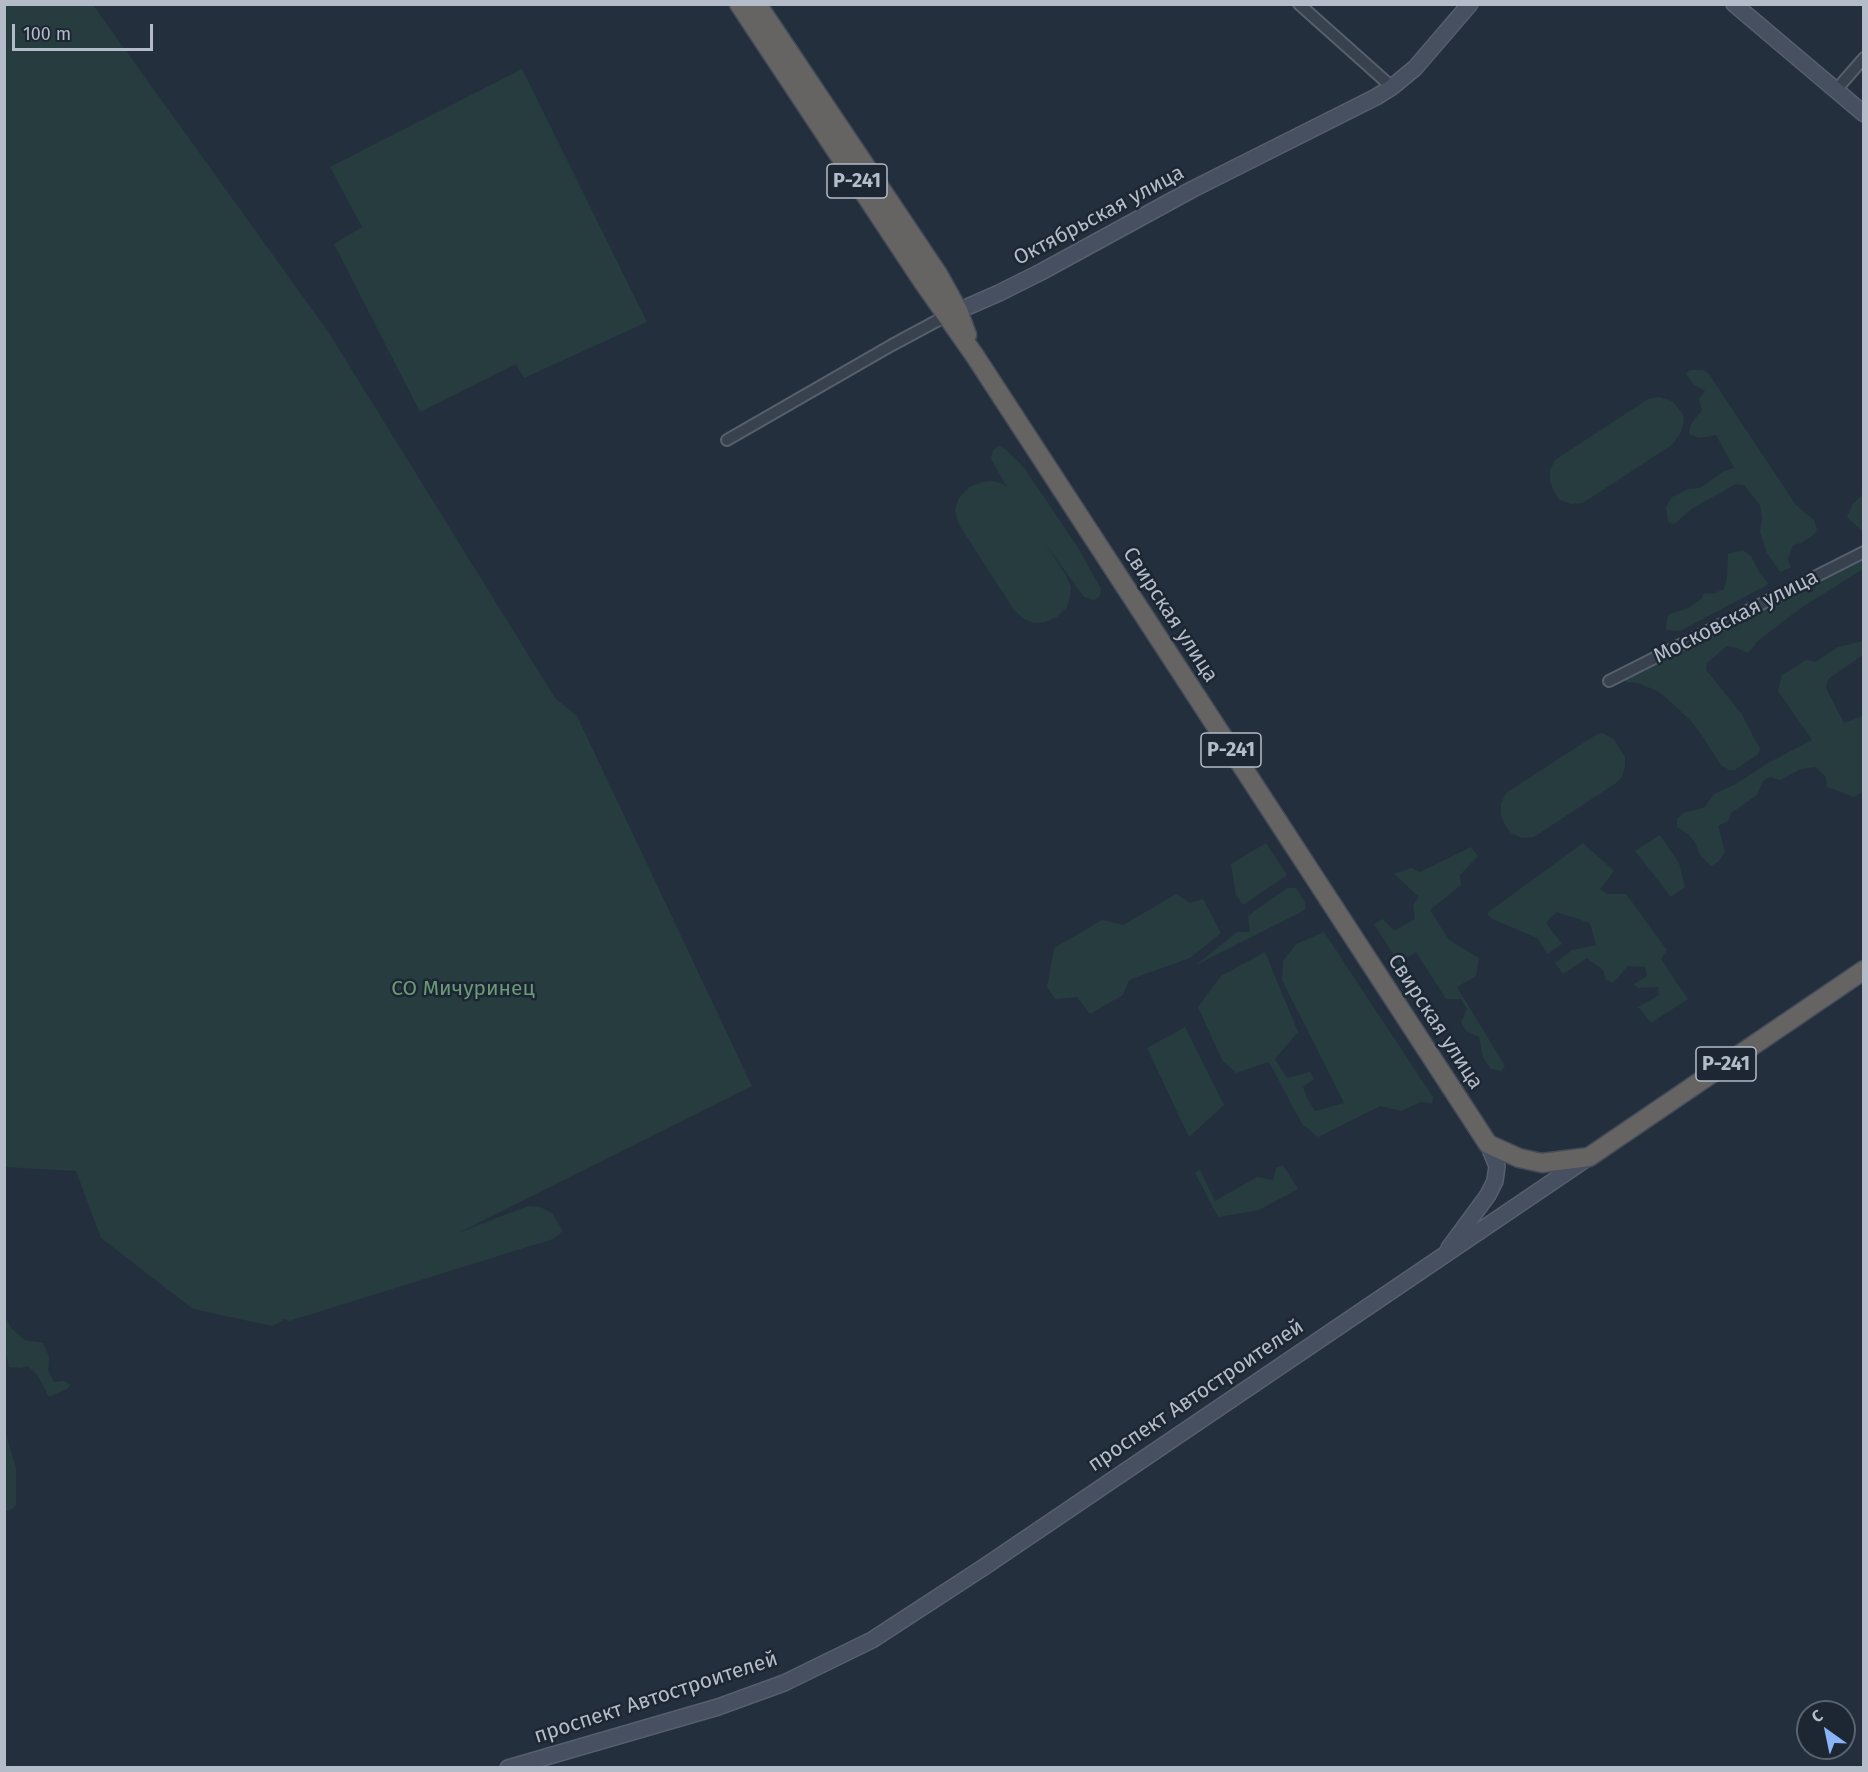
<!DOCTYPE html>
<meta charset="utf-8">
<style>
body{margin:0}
#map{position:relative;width:1868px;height:1772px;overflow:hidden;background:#242f3e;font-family:"Fira Sans",sans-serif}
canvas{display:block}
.frame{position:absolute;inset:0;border:6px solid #b4bcc9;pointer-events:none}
.north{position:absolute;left:1796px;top:1700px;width:60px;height:60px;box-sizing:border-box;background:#1d2633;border:2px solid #59626f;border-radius:50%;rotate:327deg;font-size:16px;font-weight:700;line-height:24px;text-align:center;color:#b4bcc9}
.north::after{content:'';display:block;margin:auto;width:21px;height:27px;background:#8ab4f8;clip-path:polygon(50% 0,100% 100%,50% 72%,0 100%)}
.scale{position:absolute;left:12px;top:24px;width:141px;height:27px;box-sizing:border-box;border:3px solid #b4bcc9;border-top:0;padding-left:8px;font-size:18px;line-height:21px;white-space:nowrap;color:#b4bcc9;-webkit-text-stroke:4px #1d2633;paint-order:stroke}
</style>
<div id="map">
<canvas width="1868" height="1772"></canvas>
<div class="frame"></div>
<div class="north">С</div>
<div class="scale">100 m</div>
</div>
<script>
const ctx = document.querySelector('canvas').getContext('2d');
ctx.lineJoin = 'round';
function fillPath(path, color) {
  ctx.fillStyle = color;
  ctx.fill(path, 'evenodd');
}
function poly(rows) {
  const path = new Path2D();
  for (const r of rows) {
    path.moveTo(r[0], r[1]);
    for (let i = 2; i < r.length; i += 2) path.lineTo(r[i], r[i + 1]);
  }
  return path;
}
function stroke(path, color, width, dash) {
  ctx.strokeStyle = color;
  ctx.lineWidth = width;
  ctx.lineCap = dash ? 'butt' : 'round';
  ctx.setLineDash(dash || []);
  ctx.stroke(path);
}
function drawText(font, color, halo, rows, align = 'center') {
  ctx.font = font + ' "Fira Sans",sans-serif';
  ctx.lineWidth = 5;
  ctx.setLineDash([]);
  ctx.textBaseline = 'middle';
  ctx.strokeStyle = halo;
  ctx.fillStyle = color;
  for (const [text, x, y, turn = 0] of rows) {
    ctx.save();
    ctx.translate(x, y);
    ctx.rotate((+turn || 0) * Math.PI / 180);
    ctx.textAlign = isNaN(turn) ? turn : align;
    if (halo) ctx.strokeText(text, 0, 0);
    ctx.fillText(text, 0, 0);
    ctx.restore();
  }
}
const green = poly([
 [4,5,93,5,329,333,555,698,577,716,752,1086,458,1233,528,1206,540,1207,552,1213,563,1231,553,1239,289,1321,285,1319,272,1326,193,1309,101,1238,76,1171,5,1167],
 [522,69,647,322,524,378,516,364,420,412,334,244,362,227,330,167],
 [1690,370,1704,370,1709,374,1796,505,1814,520,1817,530,1812,536,1801,543,1793,545,1788,559,1791,568,1780,572,1767,553,1760,532,1762,518,1760,505,1744,485,1736,484,1693,508,1674,524,1668,522,1666,507,1672,497,1688,489,1700,488,1724,471,1734,468,1716,435,1699,438,1689,434,1691,424,1702,410,1699,399,1705,391,1693,384,1686,374],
 [1659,397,1672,401,1683,414,1684,421,1681,432,1673,444,1583,503,1571,504,1560,500,1554,492,1550,481,1550,470,1555,460,1648,399],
 [999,446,1005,449,1023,466,1077,546,1101,589,1100,596,1094,600,1084,597,1045,543,1067,577,1071,587,1070,597,1067,607,1057,617,1045,622,1034,623,1024,619,1014,610,958,523,955,510,959,498,969,487,982,482,993,481,1001,483,1007,487,991,459,993,450],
 [1863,494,1863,532,1847,517,1853,504],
 [1743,550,1751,556,1759,572,1769,584,1680,631,1666,630,1667,619,1669,614,1689,608,1702,598,1703,594,1715,593,1724,589,1727,578,1728,554],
 [1863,558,1863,569,1801,608,1759,640,1748,653,1737,648,1727,646,1707,663,1706,670,1741,713,1760,749,1758,754,1735,770,1729,770,1721,765,1701,734,1688,718,1665,697,1657,691,1638,683,1626,682,1624,677,1634,672,1652,665],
 [1863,641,1863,655,1828,679,1826,688,1844,723,1863,716,1863,792,1854,797,1827,787,1826,777,1815,767,1801,769,1780,780,1770,777,1763,781,1757,795,1731,813,1728,821,1718,826,1725,852,1718,862,1711,866,1700,855,1695,842,1688,834,1677,827,1677,819,1683,813,1705,807,1714,794,1736,784,1768,763,1812,740,1778,691,1782,675,1806,660,1815,662,1838,647],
 [1602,733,1614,739,1625,757,1625,767,1622,777,1616,783,1534,837,1522,838,1511,833,1505,825,1501,815,1501,804,1506,793,1597,734],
 [1660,835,1679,863,1685,887,1671,897,1635,851],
 [1266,843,1287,875,1243,905,1236,895,1231,864],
 [1583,843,1614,871,1600,889,1607,894,1626,894,1667,950,1661,959,1688,999,1651,1023,1638,1007,1659,995,1658,987,1638,988,1634,984,1647,976,1645,967,1628,966,1613,983,1606,980,1603,970,1587,958,1563,974,1555,963,1572,950,1596,945,1590,923,1556,912,1546,923,1562,944,1547,954,1537,938,1492,919,1487,913],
 [1471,847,1478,856,1460,875,1461,885,1430,910,1449,940,1479,958,1476,976,1457,987,1505,1066,1502,1071,1491,1069,1483,1058,1479,1037,1466,1031,1461,1022,1467,1009,1461,999,1446,999,1416,952,1403,960,1423,991,1418,994,1374,924,1383,919,1394,931,1415,919,1413,905,1419,897,1394,874,1411,868,1420,872],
 [1287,888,1296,888,1305,902,1305,910,1196,965,1237,932,1250,932,1248,916],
 [1176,894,1190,903,1203,899,1221,933,1190,958,1129,980,1123,995,1090,1014,1077,997,1055,999,1047,987,1054,948,1102,920,1123,925],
 [1324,932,1433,1097,1432,1103,1421,1102,1401,1111,1380,1106,1318,1137,1302,1124,1269,1062,1236,1073,1222,1060,1198,1007,1221,976,1265,952,1298,1032,1275,1059,1287,1078,1310,1072,1314,1079,1303,1087,1307,1098,1315,1111,1344,1103,1282,980,1283,961,1296,944],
 [1185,1027,1224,1105,1189,1137,1147,1048],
 [1283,1165,1298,1189,1259,1210,1218,1217,1195,1173,1200,1170,1215,1201,1257,1177,1273,1180,1276,1168],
 [4,1315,12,1329,25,1340,43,1343,49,1357,48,1370,54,1382,64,1381,71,1385,67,1389,49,1397,38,1376,28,1366,21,1368,9,1367,5,1349],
 [4,1428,16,1468,16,1505,12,1509,5,1512]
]);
const minor = poly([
 [1299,4,1392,87],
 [1836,90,1864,58],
 [727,440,892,345,946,316],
 [1609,681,1864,552]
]);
const secondary = poly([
 [1734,4,1864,114],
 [949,315,999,293,1041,272,1193,189,1376,97,1392,87,1415,68,1470,4],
 [1449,1248,1488,1195,1495,1181,1497,1166,1488,1144],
 [508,1768,718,1707,784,1683,872,1640,984,1567,1589,1157]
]);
const trunk = poly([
 [739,4,923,282,975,356,1488,1144,1519,1158,1542,1163,1589,1157,1864,970],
 [757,4,938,274,958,310,967,335]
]);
const shields = [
 [857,181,60],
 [1231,750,60],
 [1726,1064,60]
];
const shieldNames = [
 ["Р-241",857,181],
 ["Р-241",1231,750],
 ["Р-241",1726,1064]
];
const streetNames = [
 ["Октябрьская улица",1099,216,-28],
 ["Свирская улица",1170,615,57],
 ["Московская улица",1736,617,-27],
 ["Свирская улица",1435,1022,57],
 ["проспект Автостроителей",1196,1396,-34],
 ["проспект Автостроителей",656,1698,-18]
];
const parkNames = [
 ["СО Мичуринец",463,989]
];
fillPath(green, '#263c3f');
stroke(minor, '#565f6c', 14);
stroke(secondary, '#565f6c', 18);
stroke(trunk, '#434c59', 21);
stroke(minor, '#38414e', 10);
stroke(secondary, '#465061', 15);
stroke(trunk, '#656462', 18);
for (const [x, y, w] of shields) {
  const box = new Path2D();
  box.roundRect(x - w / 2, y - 17, w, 34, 4.5);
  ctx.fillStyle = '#1d2633';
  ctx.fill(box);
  stroke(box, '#b4bcc9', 1.5);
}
drawText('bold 20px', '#b4bcc9', null, shieldNames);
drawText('21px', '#b4bcc9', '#1d2633', streetNames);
drawText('21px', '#6b9a76', '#1d2633', parkNames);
</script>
